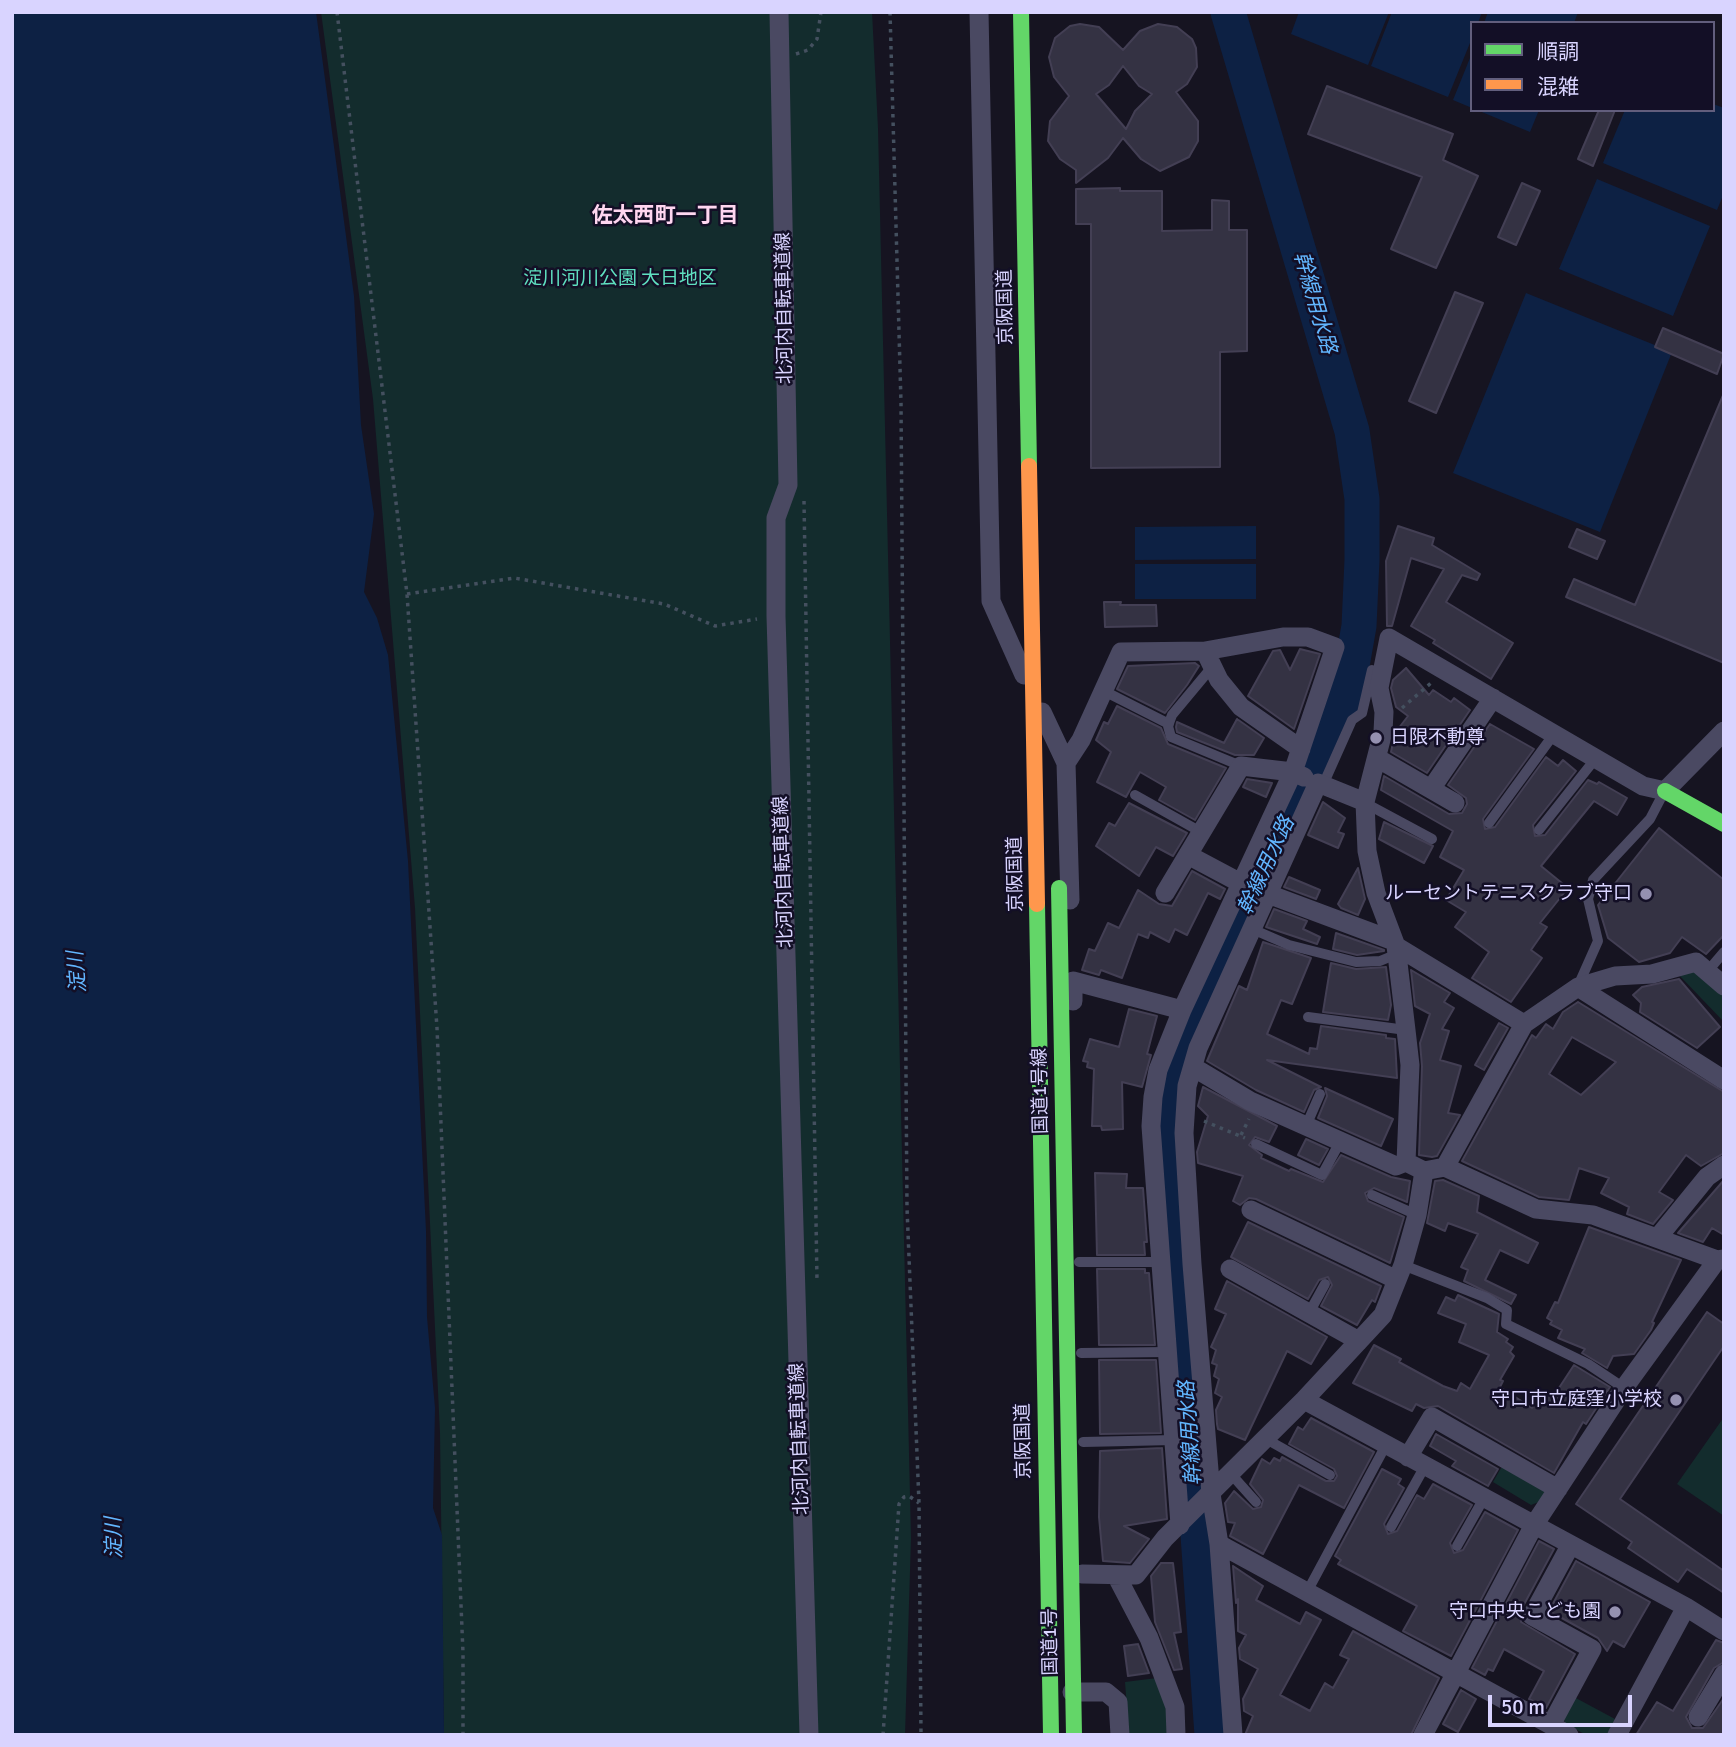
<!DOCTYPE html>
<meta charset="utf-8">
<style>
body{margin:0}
#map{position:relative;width:1736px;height:1747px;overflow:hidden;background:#161421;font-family:Signika,"Noto Sans JP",sans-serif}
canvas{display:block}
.frame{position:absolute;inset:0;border:14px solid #d9d4ff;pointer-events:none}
.legend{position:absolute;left:1470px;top:21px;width:245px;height:91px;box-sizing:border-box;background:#130f26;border:2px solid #625e7d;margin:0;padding:9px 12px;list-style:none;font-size:21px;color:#d9d4ff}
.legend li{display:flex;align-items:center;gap:14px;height:35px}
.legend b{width:35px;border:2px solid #625e7d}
.scale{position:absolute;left:1488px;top:1695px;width:144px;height:32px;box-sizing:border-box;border:4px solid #d9d4ff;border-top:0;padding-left:9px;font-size:21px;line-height:24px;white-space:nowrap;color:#d9d4ff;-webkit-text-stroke:5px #130f26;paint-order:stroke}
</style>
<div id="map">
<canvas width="1736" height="1747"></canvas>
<div class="frame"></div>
<ul class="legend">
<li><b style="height:9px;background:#63d668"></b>順調</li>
<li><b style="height:9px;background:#ff974d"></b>混雑</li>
</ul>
<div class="scale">50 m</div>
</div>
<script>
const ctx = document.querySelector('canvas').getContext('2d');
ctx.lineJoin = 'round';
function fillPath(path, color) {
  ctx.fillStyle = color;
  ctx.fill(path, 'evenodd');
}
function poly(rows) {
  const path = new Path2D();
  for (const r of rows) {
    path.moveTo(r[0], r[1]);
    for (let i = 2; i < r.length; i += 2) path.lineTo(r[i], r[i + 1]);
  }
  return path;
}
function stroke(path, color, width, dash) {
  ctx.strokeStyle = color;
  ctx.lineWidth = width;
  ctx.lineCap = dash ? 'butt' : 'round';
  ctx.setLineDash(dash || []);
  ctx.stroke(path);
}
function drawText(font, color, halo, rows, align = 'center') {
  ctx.font = font + ' Signika,"Noto Sans JP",sans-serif';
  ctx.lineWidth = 5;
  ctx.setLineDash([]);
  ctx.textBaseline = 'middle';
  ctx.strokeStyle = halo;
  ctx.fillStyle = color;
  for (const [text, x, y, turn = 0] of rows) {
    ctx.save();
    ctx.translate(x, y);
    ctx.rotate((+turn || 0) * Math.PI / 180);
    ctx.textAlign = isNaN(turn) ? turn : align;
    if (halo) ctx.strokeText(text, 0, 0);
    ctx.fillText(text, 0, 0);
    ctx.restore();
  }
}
const green = poly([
 [321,12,872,12,878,128,911,1538,905,1735,444,1735,440,1433,415,908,373,399],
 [1698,969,1724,995,1724,1022,1678,974],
 [1724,1417,1724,1516,1677,1484],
 [1504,1463,1548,1488,1541,1501,1531,1505,1493,1482],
 [1157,1678,1167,1709,1169,1735,1129,1735,1125,1682],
 [1574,1697,1615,1719,1607,1735,1586,1735,1565,1723,1563,1716]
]);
const water = poly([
 [12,12,316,12,354,296,361,425,374,514,364,592,377,618,388,655,408,861,426,1231,427,1317,435,1408,433,1508,442,1535,444,1735,12,1735],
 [1299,12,1389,12,1368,65,1291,34],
 [1392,12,1482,12,1478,23,1472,23,1472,38,1448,97,1371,66],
 [1488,12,1578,12,1574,23,1484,23],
 [1472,53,1472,108,1453,100],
 [1713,104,1724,108,1724,193,1717,210,1603,163,1625,110,1713,110],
 [1477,110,1539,110,1530,132],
 [1597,179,1710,226,1673,316,1559,269],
 [1526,293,1672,352,1600,532,1453,473],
 [1256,526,1256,559,1135,560,1135,527],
 [1135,564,1256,564,1256,599,1135,599]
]);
const river = poly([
 [1212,1735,1169,1120,1173,1080,1187,1039,1347,694,1359,626,1362,560,1362,499,1352,431,1228,12]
]);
const building = poly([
 [1080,24,1099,27,1123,50,1140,31,1158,24,1177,27,1192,39,1196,48,1197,67,1187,84,1176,92,1198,121,1198,141,1189,157,1160,171,1141,159,1123,138,1108,158,1076,183,1076,170,1060,159,1048,141,1050,121,1069,96,1054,77,1049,57,1055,38,1070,26,1080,24],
 [1123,66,1139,86,1152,94,1135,111,1126,129,1096,94,1109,85,1123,66],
 [1327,86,1453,134,1443,160,1478,176,1436,268,1391,249,1422,177,1308,134,1327,86],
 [1599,110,1615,110,1593,166,1578,159,1599,110],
 [1522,183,1540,191,1516,245,1498,237,1522,183],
 [1120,188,1120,191,1162,191,1162,231,1212,230,1212,200,1229,201,1229,230,1247,230,1247,351,1220,352,1220,467,1091,468,1091,224,1076,224,1076,189,1120,188],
 [1455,292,1483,303,1436,413,1409,401,1455,292],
 [1663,328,1724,354,1717,374,1655,347,1663,328],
 [1724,393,1724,663,1566,597,1574,579,1635,605,1724,393],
 [1398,526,1434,538,1432,545,1480,574,1477,580,1462,575,1446,602,1513,643,1491,679,1433,643,1435,640,1411,626,1444,569,1411,558,1392,626,1387,626,1386,561,1398,526],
 [1577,529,1605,541,1597,559,1569,547,1577,529],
 [1104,602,1121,602,1120,605,1156,605,1157,626,1105,627,1104,602],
 [1300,649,1320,654,1294,729,1248,696,1273,651,1280,650,1290,670,1300,649],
 [1195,663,1199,666,1187,685,1165,713,1117,689,1128,666,1195,663],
 [1406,668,1429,695,1433,690,1451,702,1454,698,1470,710,1427,773,1391,752,1395,733,1408,716,1396,707,1391,688,1393,680,1406,668],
 [1117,706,1161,728,1168,744,1226,768,1195,820,1159,800,1166,787,1140,772,1126,797,1097,782,1111,752,1096,740,1104,722,1108,724,1117,706],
 [1237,719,1264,738,1254,755,1235,755,1177,732,1176,727,1177,722,1224,743,1237,719],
 [1490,724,1534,749,1483,819,1485,829,1495,827,1546,757,1558,766,1563,760,1576,771,1533,825,1535,836,1545,835,1588,780,1597,784,1599,782,1627,798,1617,815,1594,801,1541,866,1568,888,1540,923,1547,927,1531,950,1542,958,1511,1002,1472,978,1489,952,1455,927,1466,912,1446,900,1464,870,1440,857,1453,831,1381,790,1384,776,1449,814,1462,813,1467,804,1466,798,1448,785,1490,724],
 [1247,779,1272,783,1266,797,1243,787,1247,779],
 [1323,802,1345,818,1338,832,1344,834,1338,848,1308,835,1323,802],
 [1129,803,1187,833,1173,856,1156,847,1139,876,1096,846,1109,823,1115,826,1129,803],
 [1384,822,1433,846,1424,863,1379,839,1384,822],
 [1659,828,1724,880,1724,935,1706,954,1682,937,1670,953,1639,962,1608,938,1598,905,1659,828],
 [1358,868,1365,899,1358,915,1341,908,1338,904,1358,868],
 [1192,871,1225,889,1220,899,1208,893,1187,935,1175,929,1169,942,1150,932,1148,938,1138,934,1122,978,1101,970,1099,975,1082,970,1089,949,1095,951,1108,923,1119,928,1138,890,1159,904,1172,906,1192,871],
 [1289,877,1320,890,1316,899,1284,887,1289,877],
 [1274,909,1307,921,1303,929,1320,937,1317,944,1266,927,1274,909],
 [1336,933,1384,950,1384,951,1357,955,1333,949,1336,933],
 [1263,942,1311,958,1292,1004,1281,1000,1267,1034,1309,1054,1310,1048,1317,1049,1321,1026,1386,1035,1386,1038,1395,1039,1397,1078,1267,1060,1321,1087,1314,1090,1304,1112,1256,1090,1207,1061,1239,986,1247,990,1263,942],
 [1331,963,1356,969,1386,967,1391,1005,1388,1020,1323,1012,1331,963],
 [1411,970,1450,993,1444,1002,1454,1008,1442,1029,1449,1031,1440,1060,1461,1066,1448,1113,1460,1115,1437,1156,1432,1157,1419,1155,1422,1066,1420,1043,1430,1014,1415,1006,1411,970],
 [1679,979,1720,1027,1697,1048,1640,1012,1641,1003,1633,995,1642,987,1679,979],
 [1578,1002,1724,1092,1724,1153,1701,1166,1686,1155,1659,1192,1673,1200,1653,1224,1627,1214,1629,1207,1601,1193,1609,1178,1579,1168,1569,1200,1539,1197,1462,1161,1532,1035,1536,1038,1546,1024,1553,1029,1563,1012,1578,1002],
 [1572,1037,1616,1062,1581,1095,1549,1074,1572,1037],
 [1129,1009,1157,1016,1147,1054,1151,1055,1142,1087,1122,1082,1123,1129,1102,1130,1101,1126,1092,1126,1094,1069,1087,1067,1088,1062,1083,1061,1090,1039,1119,1047,1129,1009],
 [1499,1023,1508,1028,1484,1070,1475,1065,1499,1023],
 [1203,1087,1277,1126,1269,1142,1255,1137,1249,1145,1262,1155,1261,1158,1289,1171,1291,1169,1323,1182,1341,1155,1391,1177,1410,1181,1407,1202,1374,1188,1365,1193,1368,1201,1404,1217,1390,1263,1256,1199,1249,1198,1240,1205,1233,1201,1243,1176,1198,1163,1197,1152,1208,1116,1198,1106,1203,1087],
 [1325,1088,1393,1119,1381,1146,1318,1118,1327,1096,1325,1088],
 [1306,1139,1328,1149,1319,1165,1298,1155,1306,1139],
 [1095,1173,1127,1174,1126,1188,1143,1188,1147,1242,1144,1242,1145,1255,1097,1255,1095,1173],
 [1443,1180,1479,1196,1477,1212,1538,1243,1528,1263,1500,1250,1485,1280,1516,1295,1511,1304,1464,1281,1468,1270,1461,1267,1478,1234,1448,1223,1445,1231,1427,1223,1435,1181,1443,1180],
 [1724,1180,1724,1235,1712,1228,1703,1242,1678,1233,1724,1180],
 [1248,1222,1381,1286,1375,1302,1372,1300,1357,1325,1321,1306,1332,1285,1328,1277,1319,1280,1308,1299,1231,1257,1248,1222],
 [1589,1227,1681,1260,1652,1322,1654,1323,1651,1330,1634,1354,1613,1356,1607,1368,1582,1353,1585,1349,1558,1338,1562,1330,1550,1324,1552,1321,1547,1318,1555,1302,1558,1303,1589,1227],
 [1097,1269,1145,1269,1145,1273,1149,1273,1155,1345,1099,1345,1097,1269],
 [1227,1281,1327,1337,1311,1364,1287,1351,1245,1440,1218,1429,1217,1424,1216,1410,1222,1397,1215,1393,1219,1379,1214,1376,1217,1365,1212,1363,1216,1350,1211,1347,1226,1314,1215,1309,1227,1281],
 [1458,1295,1499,1314,1497,1332,1508,1339,1506,1342,1513,1347,1510,1352,1514,1356,1500,1380,1503,1381,1500,1387,1532,1408,1543,1391,1550,1396,1552,1392,1555,1394,1574,1365,1610,1387,1586,1424,1583,1422,1554,1473,1438,1406,1424,1408,1416,1404,1412,1411,1353,1383,1374,1345,1401,1359,1399,1362,1443,1386,1457,1391,1461,1383,1470,1389,1489,1355,1459,1342,1466,1324,1438,1313,1446,1297,1455,1301,1458,1295],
 [1707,1312,1724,1324,1724,1346,1620,1499,1724,1571,1724,1593,1687,1569,1678,1582,1628,1548,1632,1542,1576,1504,1707,1312],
 [1099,1360,1156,1360,1161,1433,1100,1434,1099,1360],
 [1311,1418,1374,1452,1344,1508,1299,1485,1263,1554,1230,1536,1235,1523,1228,1522,1225,1503,1234,1491,1253,1509,1261,1507,1263,1500,1250,1484,1262,1459,1270,1464,1274,1458,1280,1461,1282,1457,1326,1481,1334,1481,1337,1476,1334,1469,1289,1444,1298,1427,1303,1430,1311,1418],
 [1436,1434,1498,1469,1488,1486,1452,1466,1456,1461,1430,1446,1436,1434],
 [1162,1448,1167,1519,1124,1526,1149,1539,1130,1563,1103,1561,1099,1517,1100,1451,1162,1448],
 [1382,1469,1401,1479,1398,1484,1404,1488,1384,1524,1388,1534,1397,1531,1417,1495,1424,1499,1433,1484,1472,1505,1450,1543,1454,1553,1463,1550,1485,1512,1518,1530,1451,1656,1403,1631,1417,1606,1338,1564,1341,1560,1335,1556,1382,1469],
 [1539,1541,1554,1549,1521,1610,1521,1622,1575,1654,1546,1708,1529,1699,1544,1671,1504,1649,1493,1671,1488,1669,1485,1675,1472,1668,1539,1541],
 [1576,1561,1650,1602,1624,1647,1613,1641,1607,1651,1598,1638,1549,1611,1576,1561],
 [1161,1563,1173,1563,1181,1632,1174,1633,1182,1669,1174,1670,1155,1622,1151,1576,1161,1563],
 [1233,1566,1263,1586,1256,1600,1300,1624,1306,1612,1321,1620,1280,1695,1310,1711,1325,1683,1333,1688,1349,1659,1340,1655,1353,1631,1439,1678,1411,1735,1245,1735,1253,1716,1244,1711,1243,1699,1258,1669,1240,1659,1239,1648,1246,1635,1238,1631,1238,1599,1236,1603,1233,1566],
 [1716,1640,1724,1643,1724,1662,1714,1668,1686,1717,1692,1728,1703,1728,1724,1698,1724,1735,1636,1735,1657,1702,1673,1711,1716,1640],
 [1138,1644,1149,1673,1128,1676,1124,1646,1138,1644],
 [1461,1690,1476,1699,1458,1732,1443,1724,1461,1690]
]);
const path = poly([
 [337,12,407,594,437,1028,463,1653,463,1735],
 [890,12,901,403,907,1208,919,1503,921,1735],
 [796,54,808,50,817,39,821,12],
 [804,501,817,1280],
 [407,594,514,578,664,604,715,626,757,619],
 [1402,708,1431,683],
 [1204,1121,1245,1138],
 [1241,1135,1249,1119],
 [883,1735,899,1504,904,1497,909,1496,919,1503]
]);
const lane = poly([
 [1212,667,1172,715,1168,726,1171,737,1241,766],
 [1104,691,1169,724],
 [1323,785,1352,720,1362,713,1372,670],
 [1135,795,1201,832],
 [1365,803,1432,839],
 [1489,823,1554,734],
 [1539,830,1596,758],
 [1252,929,1289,945,1356,962,1380,961,1397,954],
 [1707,972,1724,952],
 [1578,986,1598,941,1588,899,1593,880,1650,819,1663,794],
 [1308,1017,1406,1030],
 [1306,1126,1320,1094],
 [1256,1144,1322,1175,1340,1142],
 [1372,1195,1417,1215],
 [1079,1262,1161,1262],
 [1403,1265,1487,1298,1507,1310,1506,1324,1588,1364,1624,1388],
 [1309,1313,1325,1284],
 [1081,1353,1167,1352],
 [1266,1439,1330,1475],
 [1083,1442,1174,1440],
 [1231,1474,1256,1502],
 [1391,1527,1425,1466],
 [1457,1546,1484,1498],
 [1307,1592,1386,1445]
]);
const street = poly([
 [779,12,788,485,776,518,776,616,809,1735],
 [979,12,991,601,1024,675],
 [1205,651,1219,680,1241,707,1301,749],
 [1042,712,1066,763,1070,900],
 [1724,731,1665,791,1643,786,1389,638,1379,688,1384,712,1383,732,1365,802,1367,851,1376,893,1396,946,1406,1030,1410,1065,1406,1162,1424,1171,1445,1167,1524,1024,1578,987,1615,976,1652,974,1696,962,1724,986],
 [1377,758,1455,803],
 [1066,763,1081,740,1121,652,1205,651,1283,637,1308,637,1335,647,1293,772,1182,1010,1158,1070,1153,1097,1151,1126,1180,1525],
 [1431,789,1493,698],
 [1188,855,1267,897],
 [1165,893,1241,766,1293,772,1304,777],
 [1268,894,1394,941],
 [1396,946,1524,1024],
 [1578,987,1724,1080],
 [1073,1001,1073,981,1182,1010],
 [1193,1067,1250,1101,1396,1166,1406,1162],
 [1445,1167,1536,1209,1593,1215,1717,1260],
 [1251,1210,1397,1280],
 [1659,1236,1707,1177,1724,1165],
 [1230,1269,1359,1341],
 [1304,1400,1686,1607,1724,1631],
 [1408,1457,1432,1417,1558,1489],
 [1219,1544,1569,1735],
 [1082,1574,1136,1575,1165,1538,1304,1400,1383,1315,1403,1265,1417,1215,1424,1171],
 [1116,1575,1149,1638,1175,1707,1176,1735],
 [1072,1692,1106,1692,1118,1702,1120,1735],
 [1698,1717,1724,1674],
 [1551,1725,1592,1649,1532,1616,1570,1546],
 [1233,1735,1219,1544,1211,1494,1192,1264,1184,1133,1187,1086,1198,1048,1318,783,1365,802],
 [1423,1735,1534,1525,1624,1388,1717,1260,1724,1259],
 [1617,1735,1686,1607]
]);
const fast = poly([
 [1665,791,1724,824],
 [1059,888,1074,1735]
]);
const fastBridge = poly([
 [1021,12,1029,466],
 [1037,904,1051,1735]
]);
const slowBridge = poly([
 [1029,466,1037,904]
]);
const markers = [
 [1376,738,7,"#9591b1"],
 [1646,894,7,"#9591b1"],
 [1676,1400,7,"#9591b1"],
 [1615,1612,7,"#9591b1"]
];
const parkNames = [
 ["淀川河川公園 大日地区",620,279]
];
const streetNames = [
 ["京阪国道",1006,307,-91],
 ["北河内自転車道線",785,308,-91],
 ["北河内自転車道線",784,872,-92],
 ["京阪国道",1016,874,-91],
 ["国道1号線",1041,1091,-91],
 ["北河内自転車道線",800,1439,-92],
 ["京阪国道",1024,1441,-91],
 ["国道1号",1051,1642,-91]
];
const poiNames = [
 ["日限不動尊",1390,738,"left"],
 ["ルーセントテニスクラブ守口",1632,894],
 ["守口市立庭窪小学校",1662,1400],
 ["守口中央こども園",1601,1612]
];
const neighbourhoodNames = [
 ["佐太西町一丁目",665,216]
];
const waterNames = [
 ["幹線用水路",1314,303,74],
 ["幹線用水路",1267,866,-65],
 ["淀川",78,972,-95],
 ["幹線用水路",1191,1433,-94],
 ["淀川",115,1538,-92]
];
fillPath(green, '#132c2d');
fillPath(water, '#0d2144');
stroke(river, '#0d2144', 35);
fillPath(building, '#343243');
stroke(building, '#433f54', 2);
stroke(path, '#44505f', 3.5, [3.5, 5]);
stroke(lane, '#4a4962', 10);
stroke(street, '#4a4962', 19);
stroke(fast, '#63d668', 16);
stroke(fastBridge, '#63d668', 16);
stroke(slowBridge, '#ff974d', 16);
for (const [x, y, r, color] of markers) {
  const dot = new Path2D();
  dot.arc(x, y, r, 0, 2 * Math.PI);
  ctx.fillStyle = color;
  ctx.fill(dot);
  stroke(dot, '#130f26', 2.5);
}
drawText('19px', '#5fe0c0', '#130f26', parkNames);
drawText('19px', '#d9d4ff', '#130f26', streetNames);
drawText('19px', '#d9d4ff', '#130f26', poiNames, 'right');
drawText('bold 21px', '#ffd6f0', '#130f26', neighbourhoodNames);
drawText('italic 21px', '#62b6ff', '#130f26', waterNames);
</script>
